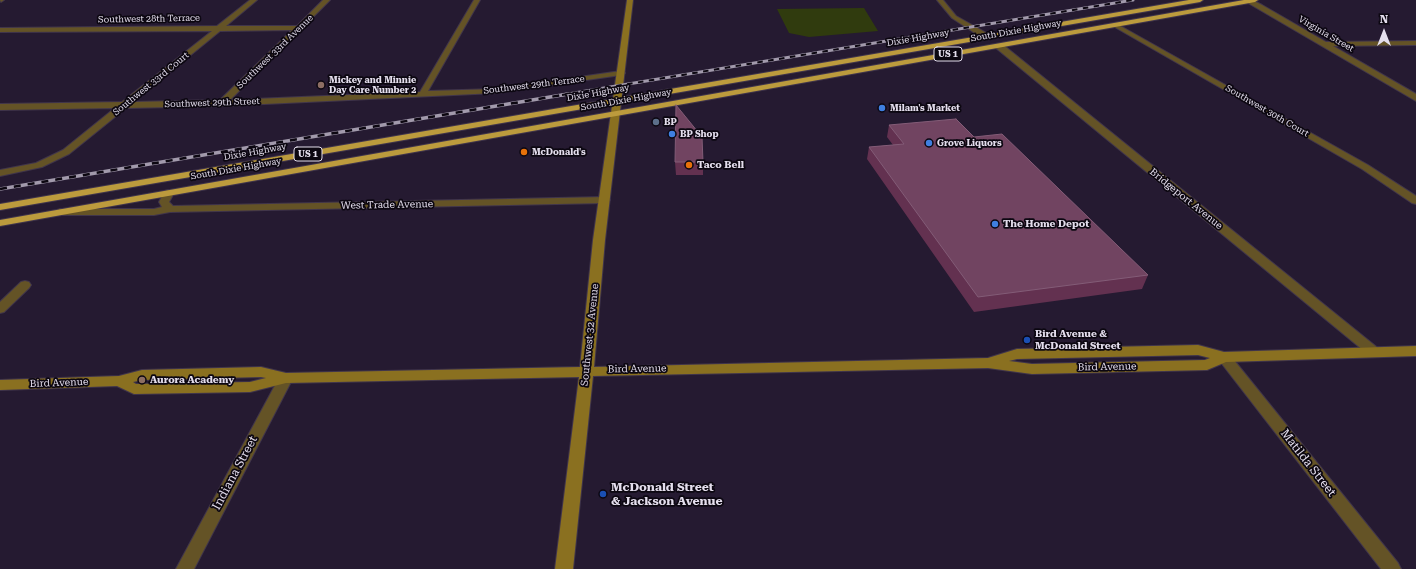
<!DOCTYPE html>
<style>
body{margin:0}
#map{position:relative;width:1416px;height:569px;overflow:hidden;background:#251a31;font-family:"Roboto Serif",serif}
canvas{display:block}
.north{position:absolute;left:1364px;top:12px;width:40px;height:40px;-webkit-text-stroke:3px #0c0711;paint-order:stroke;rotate:0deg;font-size:11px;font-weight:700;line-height:16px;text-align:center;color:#e4deed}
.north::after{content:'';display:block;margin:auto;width:14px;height:18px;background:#e4deed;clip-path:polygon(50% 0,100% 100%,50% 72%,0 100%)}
</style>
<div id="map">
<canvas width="1416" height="569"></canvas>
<div class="north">N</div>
</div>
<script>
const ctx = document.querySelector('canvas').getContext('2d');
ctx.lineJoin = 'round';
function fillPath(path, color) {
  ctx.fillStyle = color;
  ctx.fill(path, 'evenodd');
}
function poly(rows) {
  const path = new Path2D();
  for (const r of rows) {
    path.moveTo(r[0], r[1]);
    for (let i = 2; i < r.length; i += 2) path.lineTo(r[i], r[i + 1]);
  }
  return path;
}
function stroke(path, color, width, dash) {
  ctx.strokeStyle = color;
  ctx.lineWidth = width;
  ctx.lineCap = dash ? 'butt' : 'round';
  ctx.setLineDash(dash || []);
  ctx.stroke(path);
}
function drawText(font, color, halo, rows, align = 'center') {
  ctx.font = font + ' "Roboto Serif",serif';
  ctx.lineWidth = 3.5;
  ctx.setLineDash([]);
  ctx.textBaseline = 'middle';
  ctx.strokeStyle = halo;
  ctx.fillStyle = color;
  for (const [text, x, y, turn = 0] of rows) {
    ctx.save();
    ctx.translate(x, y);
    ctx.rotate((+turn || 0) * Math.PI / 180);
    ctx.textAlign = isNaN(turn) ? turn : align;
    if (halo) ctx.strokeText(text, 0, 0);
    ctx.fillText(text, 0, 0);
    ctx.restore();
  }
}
const green = poly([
 [864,8,878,31,809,37,789,33,777,9]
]);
const street = poly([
 [0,0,4,0,1,2,0,0],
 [250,0,257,0,226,26,297,26,323,0,330,0,230,100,420,92,474,0,480,0,428,91,496,89,621,71,625,73,621,75,496,93,222,106,126,108,69,154,42,167,0,176,0,170,36,163,63,150,115,108,0,110,0,104,122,102,212,31,0,32,0,28,217,26,250,0],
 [292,30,220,100,133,102,220,31,292,30],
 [937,0,943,0,956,16,990,35,990,39,984,39,952,18,937,0],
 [1243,0,1252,0,1262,5,1326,42,1416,41,1416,45,1333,46,1416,94,1416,101,1243,0],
 [1115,23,1368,165,1416,196,1416,204,1412,203,1362,169,1113,26,1111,25,1115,23],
 [996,44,1002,44,1379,349,1381,352,1379,355,1374,357,1369,355,996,48,996,44],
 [169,190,174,193,169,202,173,206,605,197,610,200,605,203,170,212,154,215,60,215,55,212,60,209,154,209,162,207,159,202,165,191,169,190],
 [25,281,29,282,31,285,29,288,4,312,0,313,0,302,21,282,25,281],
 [1224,352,1229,354,1398,563,1401,569,1381,569,1219,360,1217,357,1219,354,1224,352],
 [286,373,291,374,293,378,194,569,176,569,279,378,281,374,286,373]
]);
const secondary = poly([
 [627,0,633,0,605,240,594,367,988,358,1017,349,1198,345,1224,352,1416,346,1416,356,1226,362,1207,370,1032,374,988,368,593,376,573,569,555,569,579,377,286,383,250,392,134,394,117,386,0,390,0,380,119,376,142,370,261,367,286,373,580,367,593,240,627,0],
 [1198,355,1210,358,1205,360,1032,364,1009,361,1017,359,1198,355],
 [261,377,266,378,250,382,136,384,133,382,142,380,261,377]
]);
const highway = poly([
 [1189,0,1203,0,1200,2,0,210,0,204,1189,0],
 [1244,0,1258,0,1255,2,0,226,0,220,1244,0]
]);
const railFar1 = poly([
 [562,95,1133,0]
]);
const rail = poly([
 [0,189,568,94]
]);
const wall = poly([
 [889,125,974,137,1148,275,1142,289,974,312,867,159,869,147,893,145,887,137],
 [675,162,703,162,703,175,676,175]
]);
const building = poly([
 [676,105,702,137,703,162,675,162,676,105],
 [956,119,974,137,1002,134,1148,275,978,297,869,147,904,144,889,125,956,119]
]);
const markers = [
 [321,85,4,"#8d6e63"],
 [882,108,4,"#3f7fe0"],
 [656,122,4,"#5c6f8a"],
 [672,134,4,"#3f7fe0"],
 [929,143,4,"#3f7fe0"],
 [524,152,4,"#e8710a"],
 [689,165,4,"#e8710a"],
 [995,224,4,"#3f7fe0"],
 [1027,340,4,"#1a4fb4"],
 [142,380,4,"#8d6e63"],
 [603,494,4,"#1a4fb4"]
];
const farStreetnames = [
 ["Southwest 28th Terrace",149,19,-1],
 ["South Dixie Highway",1016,31,-10],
 ["Virginia Street",1326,34,30],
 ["Dixie Highway",918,38,-10],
 ["Southwest 33rd Avenue",275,52,-44],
 ["Southwest 33rd Court",151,84,-39],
 ["Southwest 29th Terrace",534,85,-7],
 ["Dixie Highway",598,93,-10],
 ["South Dixie Highway",626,100,-10],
 ["Southwest 29th Street",212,103,-2],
 ["Southwest 30th Court",1267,111,30],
 ["Dixie Highway",255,152,-10],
 ["South Dixie Highway",236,169,-10]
];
const shields = [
 [948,54,28],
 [308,154,28]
];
const shieldNames = [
 ["US 1",948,54],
 ["US 1",308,154]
];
const farPoinames = [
 ["Mickey and Minnie",329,80],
 ["Day Care Number 2",329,90],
 ["Milam's Market",890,108],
 ["BP",664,122],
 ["BP Shop",680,134],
 ["Grove Liquors",937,143],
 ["McDonald's",532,152]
];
const poiNames = [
 ["Taco Bell",697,165],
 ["The Home Depot",1003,224],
 ["Bird Avenue &",1035,334],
 ["McDonald Street",1035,346],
 ["Aurora Academy",150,380]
];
const streetNames = [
 ["Bridgeport Avenue",1186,199,39],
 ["West Trade Avenue",387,205,-1],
 ["Southwest 32 Avenue",590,335,-84],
 ["Bird Avenue",1107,367,-1],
 ["Bird Avenue",637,369,-1],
 ["Bird Avenue",59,383,-2]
];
const nearStreetnames = [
 ["Matilda Street",1308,463,52],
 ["Indiana Street",235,473,-62]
];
const nearPoinames = [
 ["McDonald Street",611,487],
 ["& Jackson Avenue",611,501]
];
fillPath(green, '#303b0e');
stroke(street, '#40354b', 2);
stroke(secondary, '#40354b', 2);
stroke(highway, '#40354b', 2);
fillPath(street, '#645326');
fillPath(secondary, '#8a7020');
fillPath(highway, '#bc9b3d');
stroke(railFar1, '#a29aac', 3);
stroke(rail, '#a29aac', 3.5);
stroke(railFar1, '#0c0711', 2, [5.5]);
stroke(rail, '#0c0711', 2.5, [7]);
fillPath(wall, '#633150');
fillPath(building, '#714461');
stroke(building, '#835c77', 1);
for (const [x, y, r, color] of markers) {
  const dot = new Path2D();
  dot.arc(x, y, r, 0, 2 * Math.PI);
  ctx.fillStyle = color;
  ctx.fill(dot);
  stroke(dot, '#0c0711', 1.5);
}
drawText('9px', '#e4deed', '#0c0711', farStreetnames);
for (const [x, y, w] of shields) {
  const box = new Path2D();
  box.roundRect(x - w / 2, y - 7, w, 14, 3);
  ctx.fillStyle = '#0c0711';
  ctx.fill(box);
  stroke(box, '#e4deed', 1);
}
drawText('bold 9px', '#e4deed', null, shieldNames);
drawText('bold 9px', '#e4deed', '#0c0711', farPoinames, 'left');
drawText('bold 10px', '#e4deed', '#0c0711', poiNames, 'left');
drawText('10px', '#e4deed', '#0c0711', streetNames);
drawText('12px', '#e4deed', '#0c0711', nearStreetnames);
drawText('bold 12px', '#e4deed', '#0c0711', nearPoinames, 'left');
</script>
